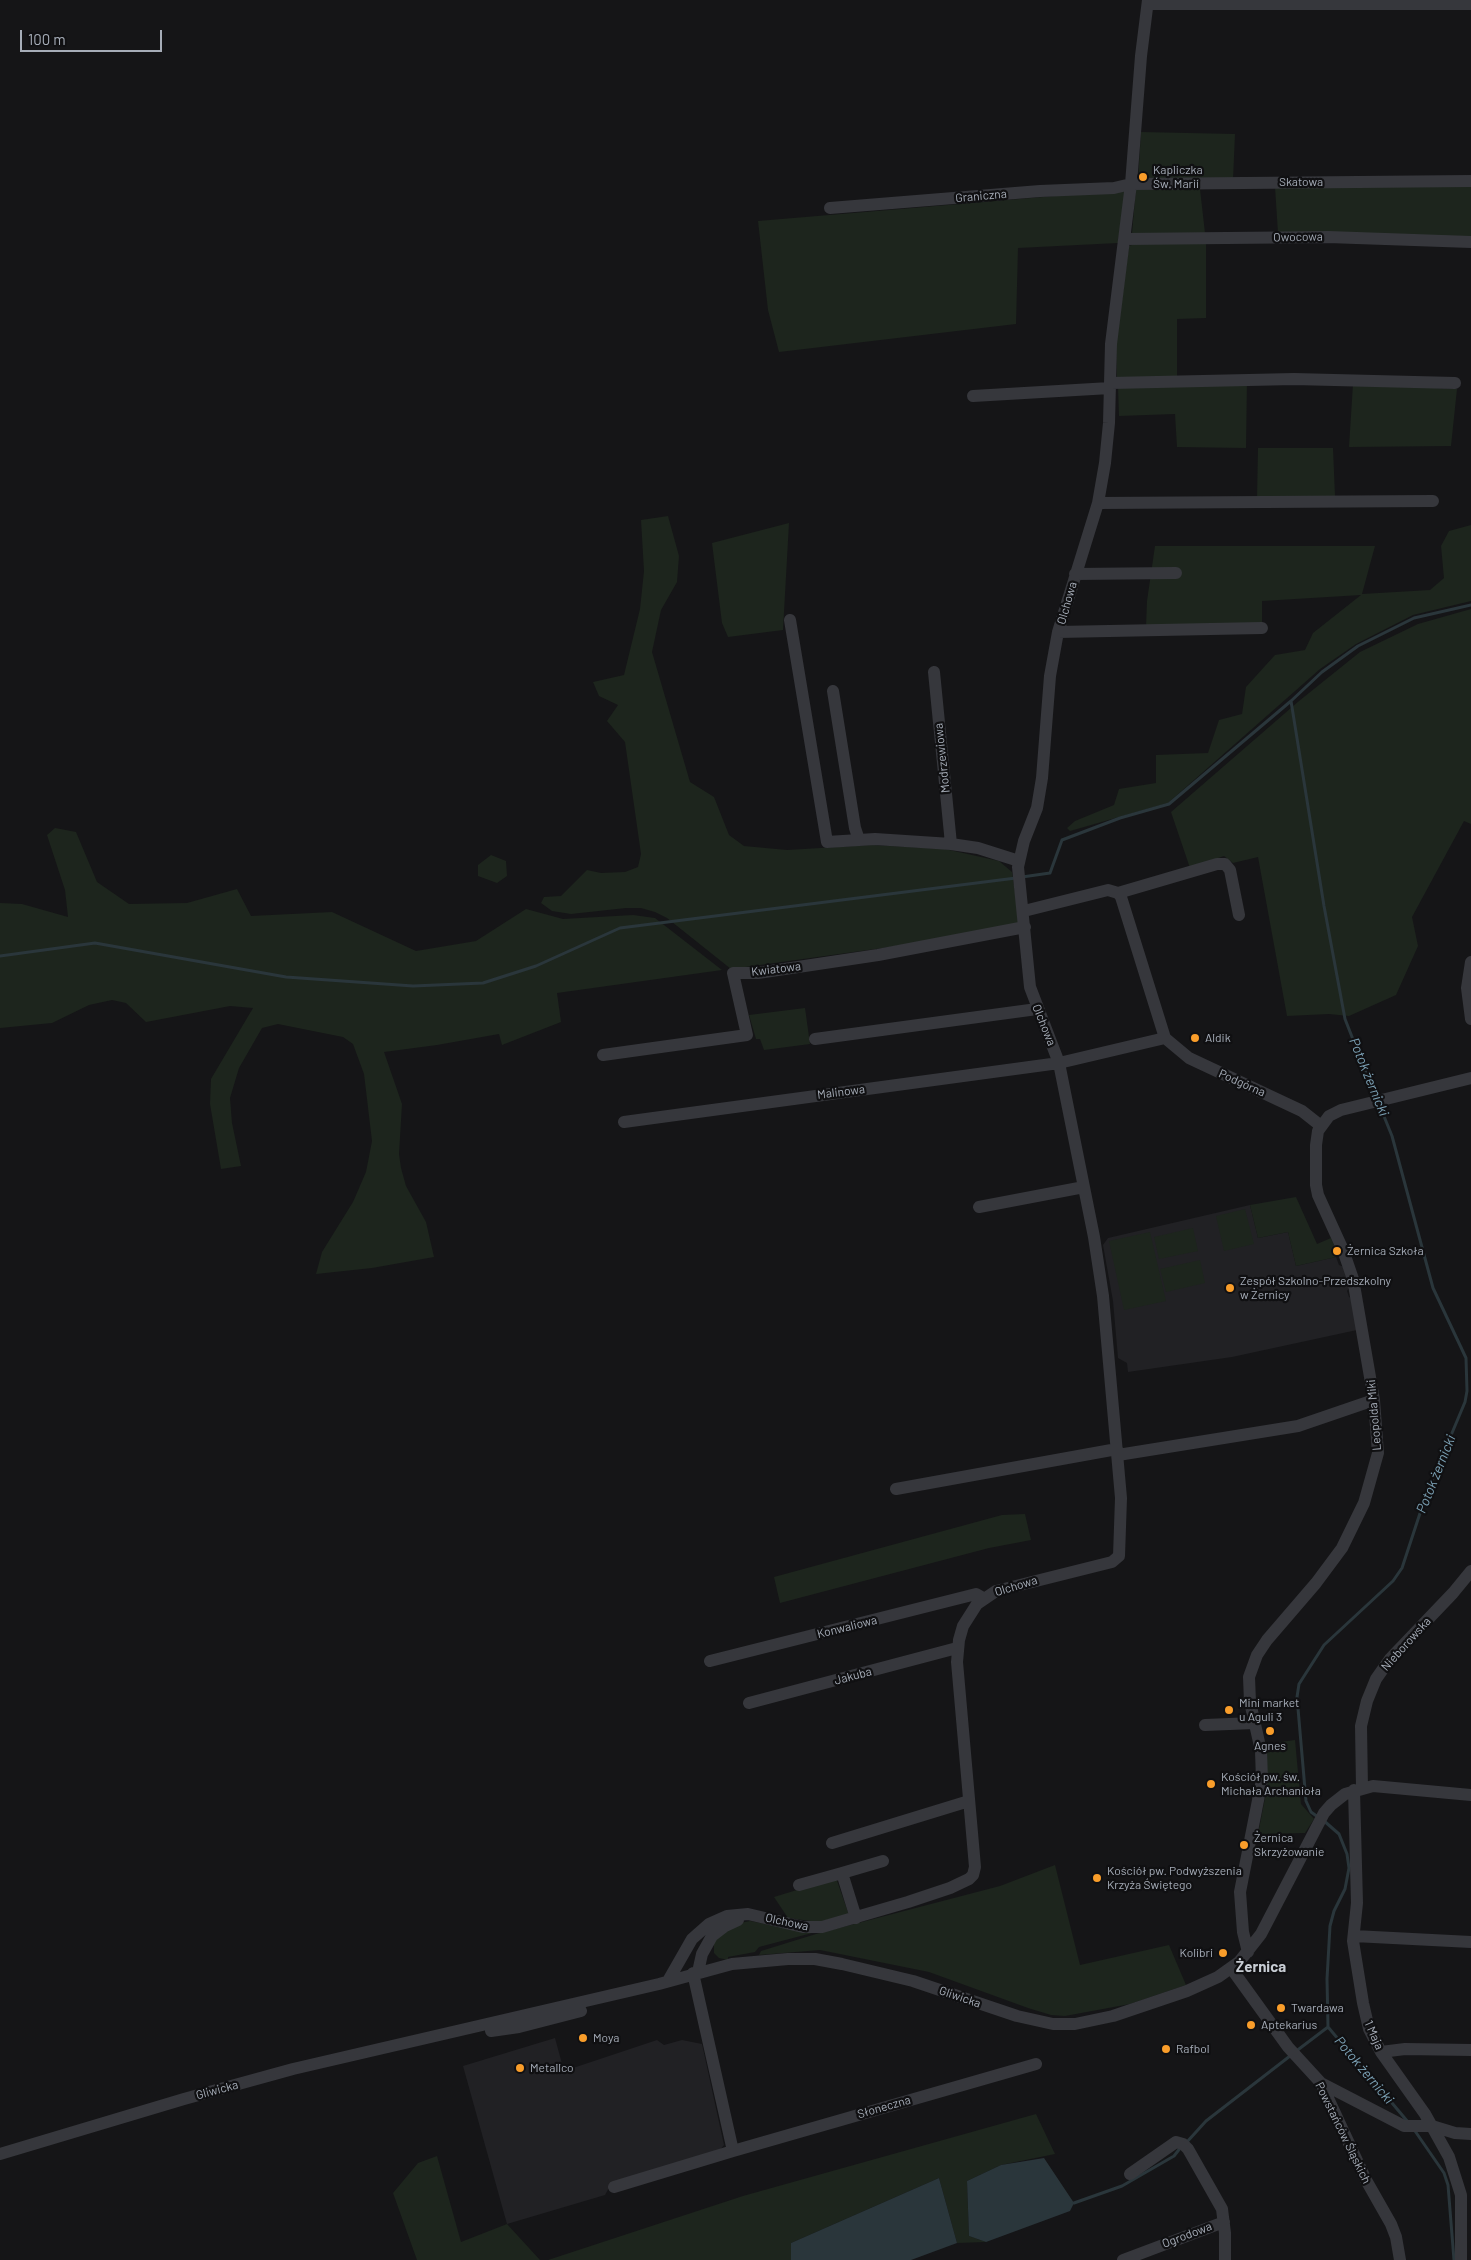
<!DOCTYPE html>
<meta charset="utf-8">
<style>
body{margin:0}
#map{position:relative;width:1471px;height:2260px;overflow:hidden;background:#151517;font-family:Barlow,sans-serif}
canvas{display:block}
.scale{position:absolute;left:20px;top:30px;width:142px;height:22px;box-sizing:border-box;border:2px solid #a6adb8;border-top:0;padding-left:6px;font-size:15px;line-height:18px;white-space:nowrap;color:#a6adb8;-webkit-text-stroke:4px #101012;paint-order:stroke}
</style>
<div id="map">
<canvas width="1471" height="2260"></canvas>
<div class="scale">100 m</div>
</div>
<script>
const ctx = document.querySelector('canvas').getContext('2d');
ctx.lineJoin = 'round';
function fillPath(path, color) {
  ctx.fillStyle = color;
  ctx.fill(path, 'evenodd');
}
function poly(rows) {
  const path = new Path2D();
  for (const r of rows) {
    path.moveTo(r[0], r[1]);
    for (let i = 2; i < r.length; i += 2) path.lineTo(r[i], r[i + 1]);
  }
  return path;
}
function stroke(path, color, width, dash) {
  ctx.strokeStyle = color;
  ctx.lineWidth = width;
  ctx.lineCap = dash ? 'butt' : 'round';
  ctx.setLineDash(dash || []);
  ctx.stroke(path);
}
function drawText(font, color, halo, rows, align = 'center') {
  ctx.font = font + ' Barlow,sans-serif';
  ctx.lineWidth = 4.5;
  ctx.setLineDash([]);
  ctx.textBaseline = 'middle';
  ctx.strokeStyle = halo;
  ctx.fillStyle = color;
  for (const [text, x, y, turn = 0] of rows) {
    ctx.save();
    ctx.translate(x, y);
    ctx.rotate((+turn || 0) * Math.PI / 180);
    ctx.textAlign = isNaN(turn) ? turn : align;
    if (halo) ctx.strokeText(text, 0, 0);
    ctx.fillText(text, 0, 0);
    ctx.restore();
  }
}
const built = poly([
 [1250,1205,1258,1238,1288,1232,1296,1266,1336,1257,1339,1265,1344,1267,1350,1286,1347,1291,1349,1297,1351,1298,1357,1330,1232,1357,1128,1372,1127,1363,1118,1358,1113,1301,1103,1245,1108,1238],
 [555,2038,564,2071,657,2040,664,2045,682,2040,702,2044,724,2145,720,2150,610,2186,605,2195,507,2224,463,2066]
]);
const green = poly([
 [1141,132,1235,134,1233,180,1138,181],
 [1471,183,1471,240,1278,233,1275,187],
 [1136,188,1200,189,1205,233,1132,233],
 [1126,190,1118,243,1018,248,1016,324,779,352,768,310,758,221],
 [1137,243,1206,243,1206,318,1177,319,1177,379,1117,379,1116,345,1129,246],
 [1247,380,1246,448,1177,447,1175,414,1119,416,1118,387],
 [1353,384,1457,389,1451,446,1349,447],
 [1258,448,1333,448,1335,496,1257,499],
 [668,516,679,556,677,582,661,610,652,652,690,782,714,797,729,835,744,846,787,850,871,845,945,849,999,861,1012,872,1020,925,890,947,731,969,667,918,655,912,641,908,626,908,571,914,552,911,541,903,544,897,561,896,587,870,601,873,625,872,638,867,641,854,625,742,607,721,618,705,599,696,593,682,624,675,640,609,644,571,641,520],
 [789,523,783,630,728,637,722,623,712,543],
 [1471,525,1471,601,1413,615,1356,644,1320,669,1168,803,1070,831,1067,828,1075,821,1114,805,1119,789,1156,783,1156,755,1208,753,1219,720,1242,714,1246,687,1275,655,1305,650,1313,633,1361,595,1262,601,1262,625,1146,627,1147,601,1155,546,1375,546,1362,594,1430,590,1444,578,1441,546,1449,531],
 [1471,609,1471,824,1464,821,1412,917,1418,946,1396,995,1349,1016,1329,1014,1287,1016,1258,857,1233,863,1224,856,1190,868,1171,812,1299,701,1360,652,1418,624],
 [55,828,76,832,97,882,129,904,187,903,237,889,251,916,332,912,416,951,476,941,526,909,563,919,633,915,655,918,722,970,557,993,561,1022,502,1045,499,1034,437,1045,384,1052,402,1104,399,1154,401,1168,406,1186,426,1222,434,1257,372,1268,316,1274,322,1252,353,1202,366,1172,372,1141,364,1074,353,1044,343,1037,278,1024,262,1028,239,1068,230,1098,232,1123,241,1166,221,1169,210,1104,211,1079,253,1008,230,1006,146,1022,126,1003,112,1000,89,1005,52,1023,0,1028,0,903,22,904,68,917,65,890,47,835],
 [491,855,506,861,507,876,497,883,478,876,478,865],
 [805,1008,810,1044,764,1050,760,1039,756,1039,749,1015],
 [1296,1197,1317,1244,1331,1238,1335,1247,1336,1257,1296,1266,1288,1232,1258,1238,1250,1205],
 [1245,1209,1254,1244,1224,1251,1216,1216],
 [1193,1228,1198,1251,1159,1259,1154,1237],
 [1150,1232,1166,1301,1124,1310,1109,1241],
 [1200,1260,1205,1283,1166,1292,1160,1269],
 [1025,1514,1031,1540,989,1548,780,1603,774,1577,1002,1515],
 [1295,1740,1301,1804,1314,1819,1305,1833,1258,1834,1267,1788,1265,1744],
 [1055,1865,1080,1965,1169,1945,1186,1985,1130,2004,1065,2016,1051,2015,1028,2008,929,1972,820,1950,759,1955,761,1951,816,1934,1000,1886],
 [836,1878,849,1915,818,1922,788,1918,774,1897],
 [750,1921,812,1933,759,1947,755,1952,728,1957,728,1960,719,1958,714,1953,714,1940,734,1924],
 [1036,2114,1055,2154,1001,2165,967,2181,969,2236,986,2242,957,2243,939,2178,791,2243,791,2260,548,2260,743,2196],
 [437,2156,461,2242,507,2224,540,2260,417,2260,393,2193,418,2163]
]);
const water = poly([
 [1044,2158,1074,2203,1070,2211,986,2242,969,2236,967,2181,1001,2165],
 [939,2178,957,2243,911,2260,791,2260,791,2243]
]);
const stream = poly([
 [1022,877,1050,873,1062,840,1120,818,1169,804,1291,701],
 [0,956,95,943,286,977,413,986,483,983,536,966,620,928,1016,878],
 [1376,1098,1345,1019,1324,906,1291,701,1322,672,1358,646,1414,618,1471,605],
 [1318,1817,1311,1812,1306,1801,1297,1697,1299,1684,1324,1645,1393,1581,1402,1568,1426,1495,1465,1402,1467,1391,1466,1358,1433,1288,1392,1136,1379,1104],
 [1323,1820,1339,1834,1347,1854,1349,1868,1345,1889,1334,1911,1330,1926,1327,1979,1328,2027,1408,2122],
 [1295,2052,1328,2027],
 [1415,2131,1444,2173,1448,2185,1454,2260],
 [1186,2143,1206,2121,1290,2056],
 [1074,2203,1122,2186,1174,2156,1181,2147]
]);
const minor = poly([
 [1148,4,1471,4],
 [830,208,1040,191,1114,188,1131,184,1471,181],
 [1125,239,1328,237,1471,242],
 [1111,383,1294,379,1455,383],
 [973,396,1110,388],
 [1098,503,1433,501],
 [1075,574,1176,573],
 [790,620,827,842,875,839,951,844,978,848,1019,861],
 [1058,632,1262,628],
 [934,672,951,844],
 [833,691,855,828,859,840],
 [1118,893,1217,864,1225,864,1230,870,1239,915],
 [1024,911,1108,890,1118,893,1121,897,1165,1038],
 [1471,962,1467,988,1471,1019],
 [815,1039,1037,1009],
 [603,1055,747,1035,733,973,758,973,878,955,1025,927],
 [624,1122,1059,1063,1165,1038,1189,1058,1302,1111,1321,1126],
 [979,1207,1084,1187],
 [1118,1455,1298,1426,1374,1400],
 [896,1489,1117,1449],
 [710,1661,976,1594,983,1598],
 [749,1703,957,1648],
 [1205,1725,1254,1723],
 [1362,1788,1361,1726,1367,1701,1376,1679,1390,1659,1453,1593,1471,1571],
 [1354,1790,1357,1903,1353,1941,1363,2003,1369,2029,1381,2052,1425,2114,1449,2157,1461,2195,1461,2260],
 [832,1843,969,1801],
 [799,1885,842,1873],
 [856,1918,842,1873,883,1861],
 [1354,1936,1471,1942],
 [1248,1952,1243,1932,1240,1892,1262,1780,1261,1751,1250,1702,1249,1677,1257,1655,1267,1640,1316,1583,1342,1548,1364,1503,1378,1453,1374,1400,1353,1279,1343,1250,1318,1195,1316,1185,1316,1145,1318,1131,1329,1116,1341,1110,1471,1078],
 [1231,1968,1288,2047,1321,2083,1366,2180,1391,2224,1396,2237,1400,2260],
 [698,1972,702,1954,712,1936,725,1926,738,1920],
 [693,1973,733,2151],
 [668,1981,692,1939,709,1924,727,1916,748,1914,803,1927,822,1927,908,1902,950,1888,969,1879,973,1875,975,1867,957,1662,959,1640,963,1626,977,1604,996,1591,1112,1562,1119,1556,1121,1498,1103,1296,1094,1237,1059,1063,1030,987,1018,867,1024,841,1037,808,1042,778,1050,676,1058,632,1098,503,1105,463,1109,423,1111,344,1131,184,1141,56,1148,0],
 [491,2031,519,2027,581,2011],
 [1381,2052,1405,2049,1471,2050],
 [1321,2083,1404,2126,1432,2126,1455,2133,1471,2134],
 [0,2154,184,2099,293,2069,659,1984,732,1964,788,1959,815,1959,842,1964,913,1981,1017,2016,1053,2024,1075,2024,1113,2016,1187,1991,1218,1977,1239,1962,1261,1934,1324,1813,1331,1805,1345,1794,1373,1786,1471,1795],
 [1130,2174,1176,2142,1183,2144,1188,2149,1222,2209,1225,2233,1225,2260],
 [614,2187,733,2151,1036,2064],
 [1123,2260,1224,2222]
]);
const markers = [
 [1143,177,5,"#f99d2a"],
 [1195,1038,5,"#f99d2a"],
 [1337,1251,5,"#f99d2a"],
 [1230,1288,5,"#f99d2a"],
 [1229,1710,5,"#f99d2a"],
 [1270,1731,5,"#f99d2a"],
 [1211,1784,5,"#f99d2a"],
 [1244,1845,5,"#f99d2a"],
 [1097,1878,5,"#f99d2a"],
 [1223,1953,5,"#f99d2a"],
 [1281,2008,5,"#f99d2a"],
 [1251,2025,5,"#f99d2a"],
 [583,2038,5,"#f99d2a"],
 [1166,2049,5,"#f99d2a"],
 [520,2068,5,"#f99d2a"]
];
const poiNames = [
 ["Kapliczka",1153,170],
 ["Św. Marii",1153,184],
 ["Aldik",1205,1038],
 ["Żernica Szkoła",1347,1251],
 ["Zespół Szkolno-Przedszkolny",1240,1281],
 ["w Żernicy",1240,1295],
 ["Mini market",1239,1703],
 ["u Aguli 3",1239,1717],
 ["Agnes",1270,1746,"center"],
 ["Kościół pw. św.",1221,1777],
 ["Michała Archanioła",1221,1791],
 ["Żernica",1254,1838],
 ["Skrzyżowanie",1254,1852],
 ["Kościół pw. Podwyższenia",1107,1871],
 ["Krzyża Świętego",1107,1885],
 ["Kolibri",1213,1953,"right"],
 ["Twardawa",1291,2008],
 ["Aptekarius",1261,2025],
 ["Moya",593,2038],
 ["Rafbol",1176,2049],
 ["Metallco",530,2068]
];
const streetNames = [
 ["Skatowa",1301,182],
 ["Graniczna",981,196,-5],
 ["Owocowa",1298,237,-1],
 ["Olchowa",1067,603,-74],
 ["Modrzewiowa",942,758,-96],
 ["Kwiatowa",776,969,-7],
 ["Olchowa",1044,1025,68],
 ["Podgórna",1242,1083,24],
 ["Malinowa",841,1092,-7],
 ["Leopolda Miki",1374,1415,-95],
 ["Olchowa",1016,1586,-17],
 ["Konwaliowa",847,1627,-14],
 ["Nieborowska",1406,1644,-48],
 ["Jakuba",853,1676,-15],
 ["Olchowa",787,1922,12],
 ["Gliwicka",960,1997,19],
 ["1 Maja",1374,2035,66],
 ["Gliwicka",217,2090,-15],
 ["Słoneczna",884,2107,-16],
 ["Powstańców Śląskich",1343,2133,64],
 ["Ogrodowa",1187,2235,-21]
];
const waterNames = [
 ["Potok żernicki",1369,1077,68],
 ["Potok żernicki",1436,1474,-68],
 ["Potok żernicki",1364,2070,50]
];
const quarterNames = [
 ["Żernica",1261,1967]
];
fillPath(built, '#212124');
fillPath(green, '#1d251d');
fillPath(water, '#2a363b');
stroke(stream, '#2a363b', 3);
stroke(minor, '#36373c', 12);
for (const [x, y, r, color] of markers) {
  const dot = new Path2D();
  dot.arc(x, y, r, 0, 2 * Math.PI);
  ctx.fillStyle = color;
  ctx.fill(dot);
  stroke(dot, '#101012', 2);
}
drawText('12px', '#a6adb8', '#101012', poiNames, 'left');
drawText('12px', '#a6adb8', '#101012', streetNames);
drawText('italic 14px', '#7ba0b4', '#101012', waterNames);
drawText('bold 15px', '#c7ccd3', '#101012', quarterNames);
</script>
